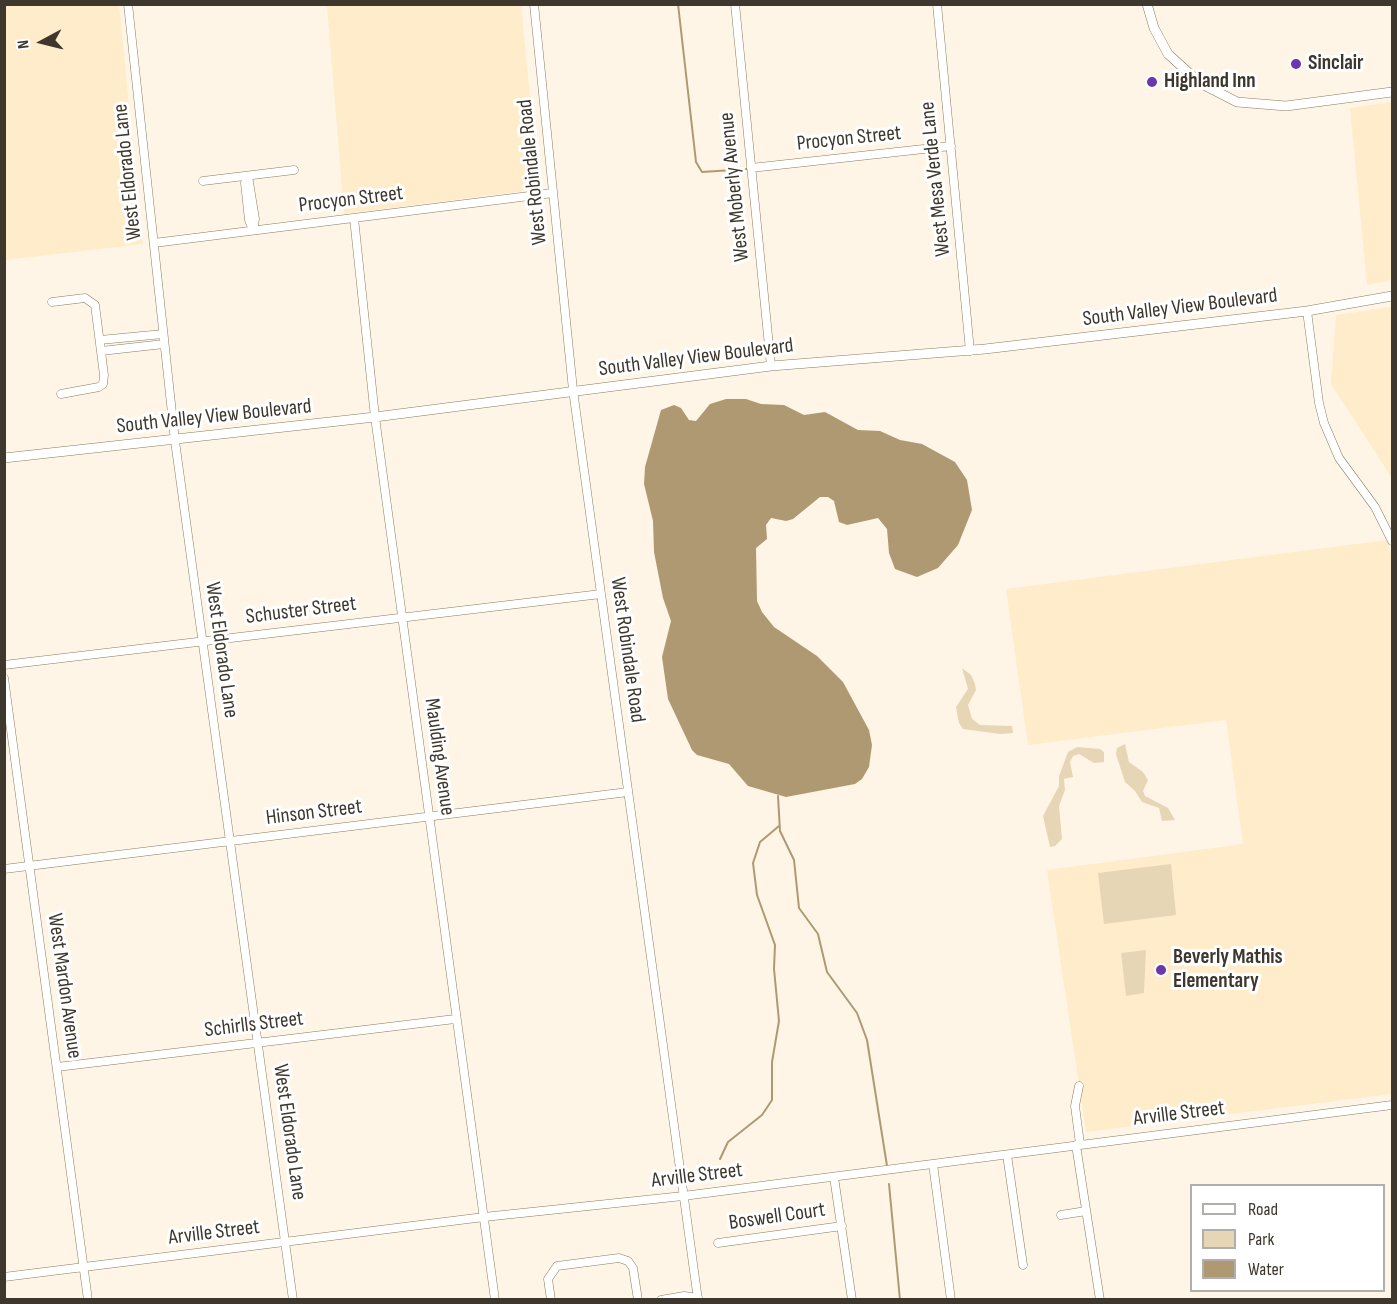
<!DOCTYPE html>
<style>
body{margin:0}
#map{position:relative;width:1397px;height:1304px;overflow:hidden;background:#fef5e6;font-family:"Sofia Sans Condensed",sans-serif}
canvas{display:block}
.frame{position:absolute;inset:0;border:6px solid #3d372d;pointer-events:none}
.legend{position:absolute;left:1190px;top:1184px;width:195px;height:108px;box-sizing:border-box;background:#fff;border:2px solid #b1afab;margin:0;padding:8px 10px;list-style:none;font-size:18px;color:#3d372d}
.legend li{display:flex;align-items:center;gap:12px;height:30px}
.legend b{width:30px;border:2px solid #b1afab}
.north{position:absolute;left:12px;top:12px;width:60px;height:60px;-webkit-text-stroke:4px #fff;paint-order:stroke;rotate:263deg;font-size:16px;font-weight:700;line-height:24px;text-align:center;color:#3d372d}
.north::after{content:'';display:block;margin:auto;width:21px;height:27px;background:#3d372d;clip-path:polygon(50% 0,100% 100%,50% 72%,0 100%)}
</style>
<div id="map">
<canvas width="1397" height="1304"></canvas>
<div class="frame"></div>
<ul class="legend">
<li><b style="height:8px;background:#fff"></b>Road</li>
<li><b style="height:16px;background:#e7d6b6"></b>Park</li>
<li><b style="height:16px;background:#af9972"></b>Water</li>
</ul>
<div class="north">N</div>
</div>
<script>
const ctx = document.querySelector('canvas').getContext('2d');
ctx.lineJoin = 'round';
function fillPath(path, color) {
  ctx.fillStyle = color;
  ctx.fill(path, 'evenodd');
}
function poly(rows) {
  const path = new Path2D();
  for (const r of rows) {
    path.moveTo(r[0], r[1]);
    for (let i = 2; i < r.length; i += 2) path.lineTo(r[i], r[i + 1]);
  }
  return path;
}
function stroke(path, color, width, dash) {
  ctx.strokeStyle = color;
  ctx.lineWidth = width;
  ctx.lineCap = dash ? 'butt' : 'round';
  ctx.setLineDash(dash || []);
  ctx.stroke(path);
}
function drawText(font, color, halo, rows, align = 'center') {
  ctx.font = font + ' "Sofia Sans Condensed",sans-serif';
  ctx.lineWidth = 6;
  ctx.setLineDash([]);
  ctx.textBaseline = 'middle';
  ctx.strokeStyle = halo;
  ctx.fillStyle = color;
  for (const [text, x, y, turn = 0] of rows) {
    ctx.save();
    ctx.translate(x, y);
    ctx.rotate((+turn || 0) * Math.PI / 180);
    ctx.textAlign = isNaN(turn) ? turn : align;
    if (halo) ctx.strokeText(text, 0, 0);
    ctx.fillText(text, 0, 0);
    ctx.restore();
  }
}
const built = poly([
 [4,5,119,5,143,244,5,260],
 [327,5,521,5,539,189,344,214],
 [1392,102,1392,280,1367,285,1350,108],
 [1392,307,1392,478,1331,384,1336,315],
 [1387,540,1392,556,1392,1094,1086,1132,1047,870,1243,844,1226,720,1028,745,1006,589]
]);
const green = poly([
 [962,668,971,675,975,684,976,690,968,705,972,719,980,725,1012,726,1013,733,1000,734,963,729,959,723,956,707,968,689],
 [1125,744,1129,762,1143,772,1148,780,1143,791,1145,796,1168,808,1175,820,1162,821,1159,808,1142,802,1135,791,1125,782,1116,754,1117,748],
 [1077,747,1100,749,1104,752,1104,762,1094,763,1079,754,1073,756,1070,762,1073,777,1064,779,1065,790,1059,806,1062,839,1055,846,1050,847,1043,816,1059,786,1059,776,1068,752],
 [1171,864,1176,915,1104,924,1098,873],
 [1146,950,1144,993,1126,996,1121,953]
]);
const water = poly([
 [726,399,746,399,761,404,784,405,804,415,825,412,858,430,880,431,900,440,922,444,955,462,967,480,972,510,958,545,938,568,917,577,895,569,889,553,887,529,878,518,847,525,839,522,834,501,828,497,820,497,793,519,786,521,771,518,766,525,767,539,756,548,757,601,762,612,774,627,817,656,843,682,869,730,872,745,869,767,862,779,855,784,786,797,748,786,729,764,697,755,692,750,668,699,662,657,671,621,663,598,654,552,653,521,644,484,645,467,661,410,674,405,681,408,689,420,696,421,710,404]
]);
const stream = poly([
 [678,4,696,162,702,172,748,169],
 [778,796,780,831,794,860,799,908,818,934,827,972,857,1013,867,1040,887,1166],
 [720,1159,728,1142,762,1115,772,1100,772,1062,779,1021,774,969,775,945,757,895,753,863,760,842,779,826],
 [889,1184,900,1300]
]);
const minor = poly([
 [128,4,175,441,293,1300],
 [534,4,573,390,698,1300],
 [735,4,771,366],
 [937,4,970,351],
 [751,168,951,146],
 [248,176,245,183,249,220,253,230],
 [248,176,255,219,253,230],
 [203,181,294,170],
 [354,218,375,417,495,1300],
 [154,243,553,193],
 [52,302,85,298,95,305,104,375,103,384,99,387,61,394],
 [1307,311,1319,403,1324,423,1339,458,1375,507,1392,541],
 [100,340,163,334],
 [101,351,164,344],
 [4,665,601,594],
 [4,678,88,1300],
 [4,869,628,792],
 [57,1067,455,1019],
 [1079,1086,1075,1106,1080,1144],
 [1076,1145,1100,1300],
 [1007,1155,1023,1265],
 [933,1164,951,1300],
 [834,1177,852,1300],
 [1061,1215,1086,1211],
 [718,1243,842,1226],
 [4,1277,484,1217,683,1196,1392,1105],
 [551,1300,548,1279,557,1266,619,1258,628,1261,633,1268,638,1300],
 [661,1300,684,1296,698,1298]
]);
const major = poly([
 [1147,4,1154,28,1168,54,1200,83,1237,102,1286,106,1392,92],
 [4,458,375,417,771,366,985,349,1307,311,1392,296]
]);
const markers = [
 [1296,64,6,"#6b37ad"],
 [1152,82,6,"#6b37ad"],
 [1161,970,6,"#6b37ad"]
];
const poiNames = [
 ["Sinclair",1308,64],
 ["Highland Inn",1164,82],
 ["Beverly Mathis",1173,958],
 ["Elementary",1173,982]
];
const streetNames = [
 ["Procyon Street",849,139,-6],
 ["West Eldorado Lane",128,172,-96],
 ["West Robindale Road",533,172,-96],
 ["West Mesa Verde Lane",936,179,-96],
 ["West Moberly Avenue",735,187,-96],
 ["Procyon Street",351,200,-7],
 ["South Valley View Boulevard",1180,308,-7],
 ["South Valley View Boulevard",696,358,-7],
 ["South Valley View Boulevard",214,417,-6],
 ["Schuster Street",301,611,-7],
 ["West Eldorado Lane",221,650,82],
 ["West Robindale Road",627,650,82],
 ["Maulding Avenue",439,757,82],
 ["Hinson Street",314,813,-7],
 ["West Mardon Avenue",64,986,82],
 ["Schirlls Street",254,1025,-7],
 ["Arville Street",1179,1114,-7],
 ["West Eldorado Lane",289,1132,82],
 ["Arville Street",697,1176,-7],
 ["Boswell Court",777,1217,-8],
 ["Arville Street",214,1233,-7]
];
fillPath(built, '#ffeccb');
fillPath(green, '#e7d6b6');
fillPath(water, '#af9972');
stroke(stream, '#af9972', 2);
stroke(minor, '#887c64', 9);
stroke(major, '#887c64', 10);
stroke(minor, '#fff', 8);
stroke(major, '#fff', 9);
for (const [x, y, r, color] of markers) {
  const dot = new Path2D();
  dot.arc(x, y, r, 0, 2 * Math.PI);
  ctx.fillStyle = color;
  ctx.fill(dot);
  stroke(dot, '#fff', 2);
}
drawText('bold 21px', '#3d372d', '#fff', poiNames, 'left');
drawText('21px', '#3d372d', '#fff', streetNames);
</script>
